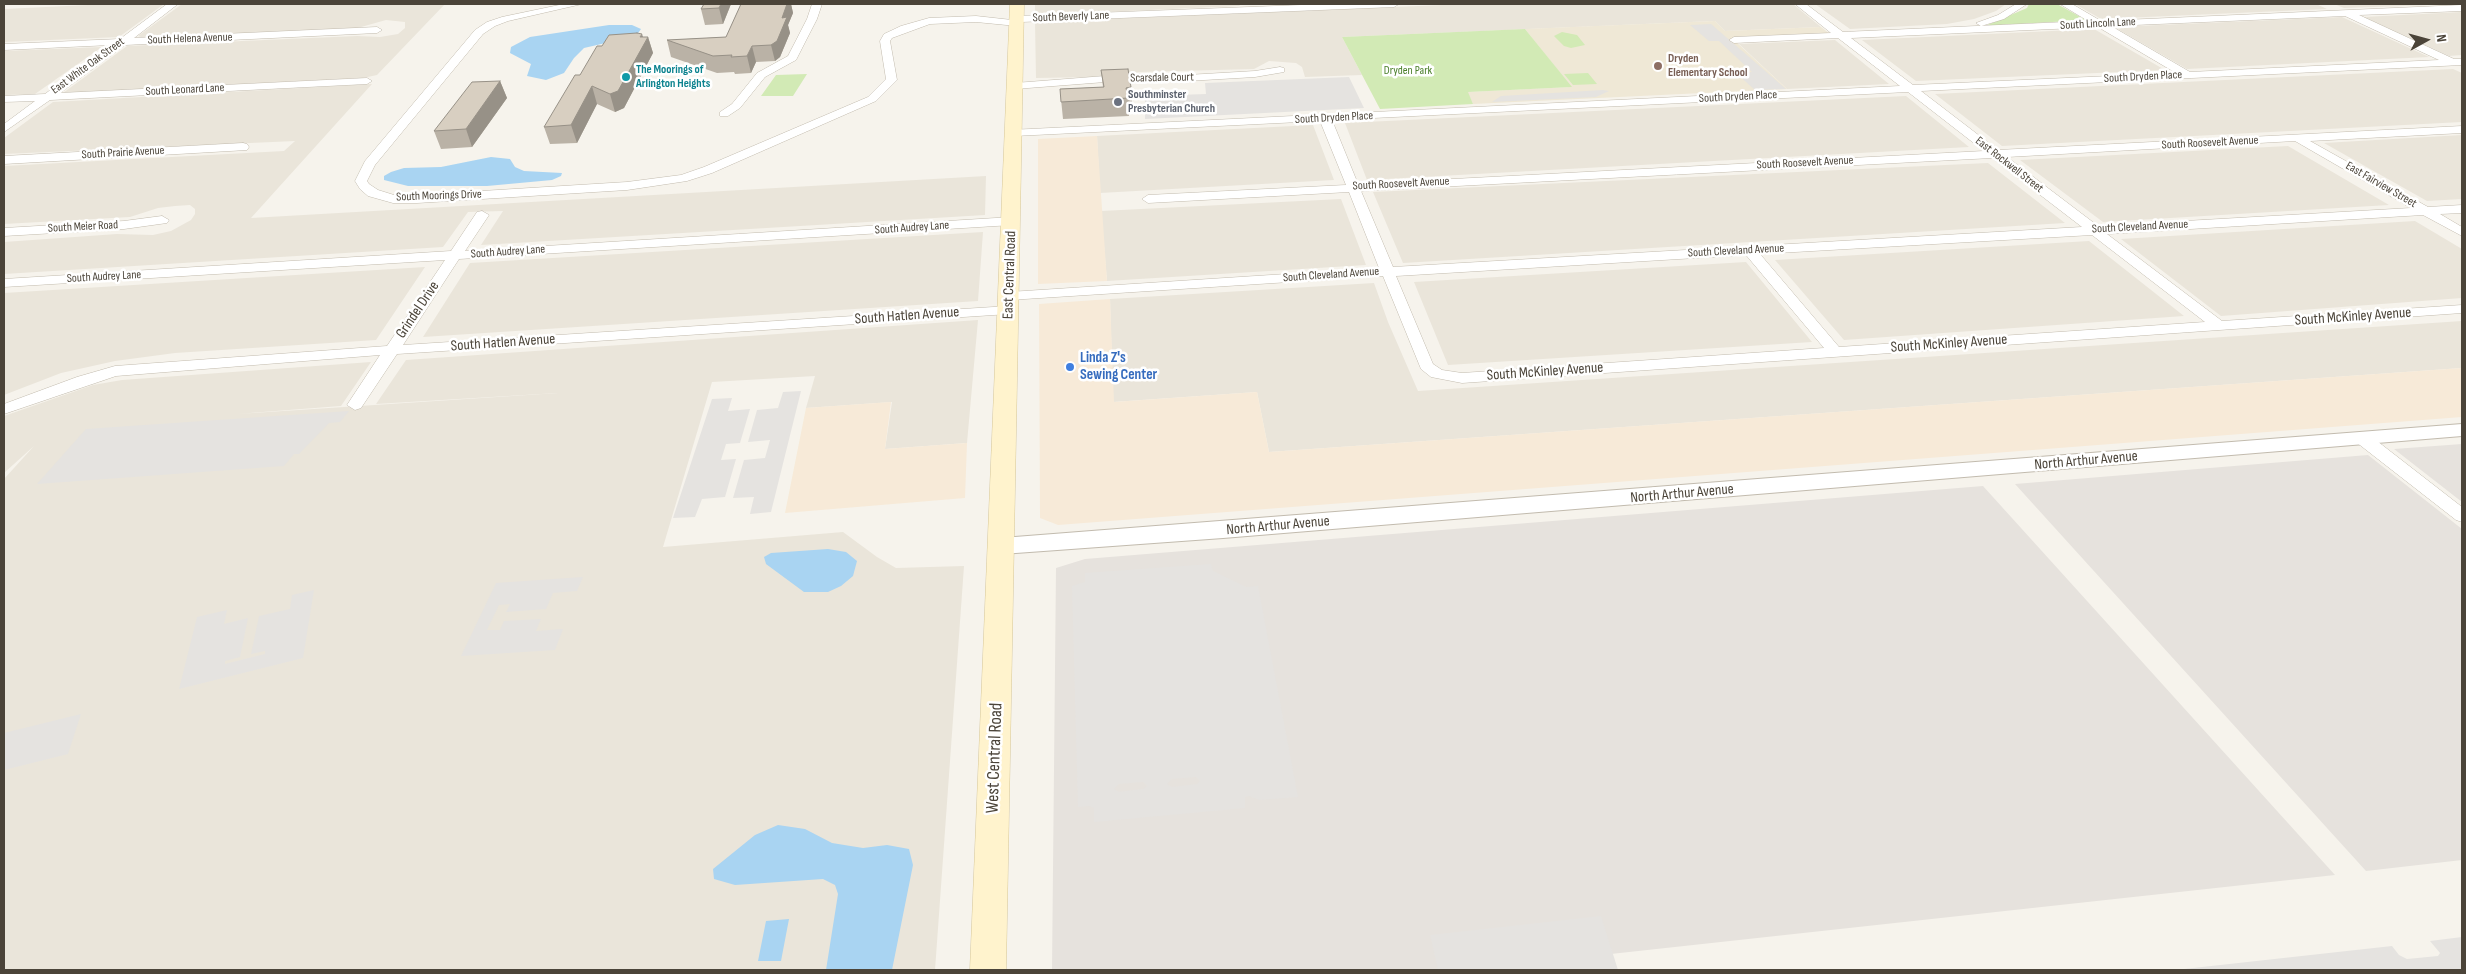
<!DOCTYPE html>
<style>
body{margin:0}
#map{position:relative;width:2466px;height:974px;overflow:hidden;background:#f6f3ec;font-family:"Sofia Sans Condensed",sans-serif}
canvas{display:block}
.frame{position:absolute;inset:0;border:5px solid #4b4439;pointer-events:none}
.north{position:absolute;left:2401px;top:15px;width:50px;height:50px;-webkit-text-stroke:4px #fff;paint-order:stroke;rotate:83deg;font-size:14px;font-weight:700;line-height:20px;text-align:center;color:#4b4439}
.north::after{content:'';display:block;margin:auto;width:18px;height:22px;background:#4b4439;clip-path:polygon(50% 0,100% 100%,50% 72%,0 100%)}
</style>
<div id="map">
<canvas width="2466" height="974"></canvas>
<div class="frame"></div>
<div class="north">N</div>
</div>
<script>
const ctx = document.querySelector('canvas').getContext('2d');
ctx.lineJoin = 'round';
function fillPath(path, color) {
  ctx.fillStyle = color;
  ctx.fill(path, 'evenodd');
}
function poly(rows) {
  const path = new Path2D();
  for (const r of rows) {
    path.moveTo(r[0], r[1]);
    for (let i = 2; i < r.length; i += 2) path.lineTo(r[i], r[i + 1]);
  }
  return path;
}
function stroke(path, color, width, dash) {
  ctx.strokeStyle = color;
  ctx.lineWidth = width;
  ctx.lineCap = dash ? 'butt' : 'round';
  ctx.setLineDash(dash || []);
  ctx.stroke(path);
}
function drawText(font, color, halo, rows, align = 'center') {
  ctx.font = font + ' "Sofia Sans Condensed",sans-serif';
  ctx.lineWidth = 5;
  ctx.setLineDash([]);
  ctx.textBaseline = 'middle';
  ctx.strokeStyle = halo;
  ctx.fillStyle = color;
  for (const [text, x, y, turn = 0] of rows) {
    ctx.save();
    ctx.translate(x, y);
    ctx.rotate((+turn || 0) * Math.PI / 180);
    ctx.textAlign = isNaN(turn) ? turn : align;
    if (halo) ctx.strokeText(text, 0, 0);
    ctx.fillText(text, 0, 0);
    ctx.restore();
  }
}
const residential = poly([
 [109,4,164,4,119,37,4,42,4,9],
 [182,4,445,4,377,75,363,78,63,93,127,46,357,36,380,37,398,34,405,28,405,22,386,20,354,29,144,38,138,36],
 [1035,4,1239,4,1240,6,1035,15],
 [1466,4,1793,4,1821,27,1725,31,1715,21,1342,37,1362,75,1305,77,1302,67,1296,63,1269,61,1254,69,1140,72,1093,77,1036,78,1035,22],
 [1815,4,2006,4,1996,11,1974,19,1947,24,1850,29],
 [2075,4,2316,4,2327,9,2101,19],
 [2334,4,2462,4,2344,8],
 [2462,12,2462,55,2449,56,2363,17],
 [2342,17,2429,57,2187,69,2114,27],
 [2094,29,2165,70,1916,81,1862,40],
 [1835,40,1889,84,1787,89,1739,44],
 [102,47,35,94,4,95,4,51],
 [2453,69,2462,73,2462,122,2002,146,1935,94],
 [372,84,251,218,986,176,985,215,481,245,503,211,468,212,443,247,4,274,4,242,117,234,153,235,171,231,191,220,195,214,195,209,190,205,175,206,158,208,130,217,4,224,4,166,284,151,295,141,4,154,4,138,53,102],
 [1906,96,1969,147,1367,180,1345,123],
 [1313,125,1334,180,1100,193,1097,136],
 [2462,135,2462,199,2427,201,2324,143],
 [2288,146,2389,205,2103,222,2020,160],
 [1988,163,2065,223,1403,263,1373,192],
 [1341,199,1366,265,1107,281,1101,211],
 [2415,221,2462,249,2462,298,2221,316,2121,239],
 [983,232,978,301,423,337,470,263],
 [2089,241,2184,316,1844,340,1775,260],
 [1746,262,1812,342,1448,365,1414,282],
 [425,267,376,340,175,353,115,361,61,373,4,395,4,293],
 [1374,283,1388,322,1418,391,2462,321,2462,368,1269,452,1257,392,1113,402,1110,299],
 [978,320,967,443,885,449,892,402,806,408,815,376,712,382,663,547,843,532,877,557,896,568,964,566,935,970,4,970,4,479,34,446,4,473,4,416,93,385,122,380,371,362,341,406,237,414,558,393,376,404,406,360]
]);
const commercial = poly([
 [1097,136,1107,281,1038,284,1038,139],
 [1110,299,1114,402,1257,392,1269,452,2462,368,2462,417,1058,525,1040,518,1039,304],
 [891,402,885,449,967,443,965,498,785,513,806,408]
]);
const industrial = poly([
 [2462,444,2462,502,2394,449],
 [2368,455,2462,529,2462,860,2366,871,2015,484],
 [1983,486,2335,875,1464,970,1052,970,1056,568,1085,559]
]);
const education = poly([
 [1715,21,1725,31,1821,27,1830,34,1734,40,1787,89,1473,104,1467,92,1571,87,1525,29]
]);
const green = poly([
 [2029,4,2057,4,2086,20,1985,26,2027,8],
 [1525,29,1572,87,1468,92,1473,104,1380,109,1342,37],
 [1562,32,1577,35,1585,45,1571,48,1564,46,1554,36],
 [1588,73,1597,84,1573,85,1564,74],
 [807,74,793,96,761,96,776,75]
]);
const parking = poly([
 [1711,24,1786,89,1755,90,1736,73,1752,72,1719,41,1709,41,1690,25],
 [1349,77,1364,108,1145,119,1145,100,1179,99,1177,95,1206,94,1205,83],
 [1603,90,1609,91,1596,97,1492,102,1501,96],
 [801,391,771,512,750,514,754,497,733,498,744,460,765,458,770,440,748,442,757,410,778,408,783,392],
 [732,398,728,411,750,409,740,443,726,444,721,460,736,459,725,497,702,499,695,517,673,518,712,399],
 [349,411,340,422,329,423,299,454,294,454,284,466,37,484,86,429],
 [1211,564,1213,571,1246,587,1258,586,1298,797,1259,800,1249,796,1245,797,1245,808,1094,822,1094,808,1089,806,1078,807,1072,586,1085,582,1085,573],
 [1196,777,1200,781,1197,784,1172,787,1167,784,1172,779],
 [1143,782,1147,786,1143,789,1119,792,1114,789,1119,784],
 [583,577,577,591,553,593,546,609,506,612,510,604,499,605,487,630,500,630,504,621,541,619,536,631,563,629,555,650,461,656,496,583],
 [314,590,303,658,179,689,197,617,227,610,224,624,248,618,240,657,225,661,225,664,265,654,265,651,251,654,259,616,290,609,292,595],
 [81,714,68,754,4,770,4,733],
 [1601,916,1618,970,1438,970,1430,935],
 [2462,937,2462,970,2175,970,2392,946,2399,955,2407,959,2438,956,2440,953,2430,941]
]);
const water = poly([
 [609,25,632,25,641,29,636,36,584,48,574,58,564,73,546,80,527,76,531,64,510,53,511,47,530,37],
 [491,157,510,159,515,167,524,171,562,173,561,176,552,180,487,186,408,186,384,180,384,176,391,172,404,168,441,167],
 [828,549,846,552,857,561,853,576,841,586,828,592,804,592,766,564,764,557,771,553],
 [778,825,805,829,832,843,863,848,887,845,909,849,913,865,892,970,826,970,838,894,835,885,823,879,735,885,714,879,713,869,755,835],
 [789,919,781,961,758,961,766,921]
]);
const minor = poly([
 [167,4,178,4,134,38,377,27,382,30,377,33,125,45,60,93,367,78,372,81,367,84,50,100,4,132,4,124,35,101,4,102,4,96,45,94,111,45,4,50,4,44,120,39,167,4],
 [564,4,582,4,508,21,495,26,483,34,375,165,367,181,369,184,378,190,394,195,417,195,627,182,681,175,704,167,868,97,886,79,880,41,884,34,901,26,929,18,976,16,1012,20,1017,16,1327,4,1399,4,1394,7,1021,22,1021,25,1017,26,976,22,930,24,892,38,890,41,897,80,876,101,712,173,687,181,627,190,417,203,393,203,368,196,360,189,355,181,365,161,475,30,487,22,502,17,564,4],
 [812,4,822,4,817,19,796,60,765,77,740,108,728,116,720,116,720,112,732,104,757,73,788,56,807,19,812,4],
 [1795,4,1806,4,1843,32,2088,21,2060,4,2072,4,2101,21,2462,5,2462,11,2359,15,2454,59,2462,59,2462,65,1921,91,1998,150,2462,126,2462,133,2310,141,2428,207,2462,205,2462,213,2440,214,2462,227,2462,236,2423,215,2107,234,2222,321,2462,305,2462,313,1462,383,1431,377,1421,369,1383,276,1009,300,1002,296,1009,292,1379,268,1349,192,1148,203,1142,199,1148,195,1346,185,1320,121,1014,136,1010,134,1010,130,1900,86,1838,38,1734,43,1729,40,1734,37,1831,33,1795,4],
 [2345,16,2439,60,2190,72,2111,26,2345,16],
 [2098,27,2176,73,1913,85,1851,38,2098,27],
 [1908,92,1984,151,1358,184,1332,120,1908,92],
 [2295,141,2411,208,2098,226,2007,157,2295,141],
 [1992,158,2082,227,1393,267,1361,191,1992,158],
 [2092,235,2205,322,1839,347,1760,254,2092,235],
 [1746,255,1824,348,1462,373,1442,370,1433,364,1396,276,1746,255],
 [2016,4,2027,4,2004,19,1981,26,1976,23,1998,15,2016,4],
 [1280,67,1284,68,1284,72,1255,77,1187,81,1131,80,1015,89,1009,86,1015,83,1131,74,1187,75,1255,71,1280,67],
 [243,143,247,144,249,147,247,150,4,164,4,156,243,143],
 [482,211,489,215,465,251,1012,217,1019,221,1012,225,459,259,403,345,1009,306,1016,310,1009,314,397,354,361,408,355,410,347,405,380,355,116,376,4,414,4,404,77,377,115,366,387,346,445,260,4,287,4,279,451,251,477,212,482,211],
 [162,216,169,220,167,223,124,229,4,236,4,228,124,221,162,216],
 [2362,433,2368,434,2462,507,2462,522,2456,520,2356,442,2354,438,2356,434,2362,433]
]);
const tertiary = poly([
 [2462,424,2462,436,1223,538,1002,554,994,552,990,546,994,540,1002,538,2462,424]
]);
const secondary = poly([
 [1010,4,1024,4,1006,970,970,970,1010,4]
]);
const wall = poly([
 [704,4,731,4,723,24,705,25,701,9],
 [741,4,791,4,793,13,788,25,790,33,780,57,775,61,756,62,751,73,735,74,734,72,717,73,671,57,667,40,726,37],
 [643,37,648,37,653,53,624,108,615,112,597,104,577,143,550,144,544,127,580,75,602,46],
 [1101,70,1131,87,1132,104,1128,105,1129,116,1063,119,1060,89,1103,87],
 [500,81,507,98,472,147,441,149,434,131]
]);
const shadedWall = poly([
 [721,4,731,4,723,24,719,8],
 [787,4,791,4,793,13,788,25,790,33,780,57,775,61,771,45],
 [642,34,645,43,648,37,653,53,624,108,615,112,610,94],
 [752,46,756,62,751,73,747,56],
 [500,81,507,98,472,147,466,129],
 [592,86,597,104,577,143,571,125]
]);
const building = poly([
 [704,4,721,4,719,8,701,9,704,4],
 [741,4,787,4,782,18,787,17,777,41,771,45,752,46,747,56,731,57,732,55,713,56,667,40,726,37,741,4],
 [637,33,642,34,640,37,648,37,618,91,610,94,592,86,571,125,544,127,575,75,580,75,597,46,602,46,609,35,637,33],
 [1128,69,1131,87,1126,88,1128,98,1061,102,1060,89,1104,87,1101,70,1128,69],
 [500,81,466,129,434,131,472,82,500,81]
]);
const markers = [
 [1658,66,5,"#8d6e63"],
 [626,77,5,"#0f9aa8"],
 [1118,102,5,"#6b7280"],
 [1070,367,5,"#3f7fe0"]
];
const farStreetnames = [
 ["South Beverly Lane",1071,17,-2],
 ["South Lincoln Lane",2098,24,-3],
 ["South Helena Avenue",190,39,-2],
 ["East White Oak Street",88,66,-36],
 ["South Dryden Place",2143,77,-3],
 ["Scarsdale Court",1162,78,-1],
 ["South Leonard Lane",185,90,-3],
 ["South Dryden Place",1738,97,-3],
 ["South Dryden Place",1334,118,-3],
 ["South Roosevelt Avenue",2210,143,-3],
 ["South Prairie Avenue",123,153,-3],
 ["South Roosevelt Avenue",1805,163,-3],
 ["East Rockwell Street",2009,165,38],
 ["South Roosevelt Avenue",1401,184,-3],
 ["East Fairview Street",2381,185,30],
 ["South Moorings Drive",439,196,-2],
 ["South Meier Road",83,227,-3],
 ["South Cleveland Avenue",2140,227,-3],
 ["South Audrey Lane",912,228,-4],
 ["South Cleveland Avenue",1736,251,-3],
 ["South Audrey Lane",508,252,-4],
 ["South Cleveland Avenue",1331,275,-4],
 ["South Audrey Lane",104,277,-3]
];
const farEducationnames = [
 ["Dryden",1668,59],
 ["Elementary School",1668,73]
];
const farCulturenames = [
 ["The Moorings of",636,70],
 ["Arlington Heights",636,84]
];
const farParknames = [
 ["Dryden Park",1408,71]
];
const farWorshipnames = [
 ["Southminster",1128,95],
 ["Presbyterian Church",1128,109]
];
const streetNames = [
 ["East Central Road",1010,275,-88],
 ["Grindel Drive",418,310,-56],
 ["South Hatlen Avenue",907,316,-4],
 ["South McKinley Avenue",2353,317,-4],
 ["South Hatlen Avenue",503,343,-4],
 ["South McKinley Avenue",1949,344,-4],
 ["South McKinley Avenue",1545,372,-4],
 ["North Arthur Avenue",2086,461,-5],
 ["North Arthur Avenue",1682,494,-5],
 ["North Arthur Avenue",1278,526,-5]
];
const shopNames = [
 ["Linda Z's",1080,358],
 ["Sewing Center",1080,375]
];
const nearStreetnames = [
 ["West Central Road",995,758,-88]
];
fillPath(residential, '#eae5da');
fillPath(commercial, '#f7ead8');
fillPath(industrial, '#e6e2dd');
fillPath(education, '#efe8d6');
fillPath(green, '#d2eab5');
fillPath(parking, '#e5e3e0');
fillPath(water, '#a9d4f2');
stroke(minor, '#c2bbae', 1);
stroke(tertiary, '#c2bbae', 2);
stroke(secondary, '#d6c79b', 1);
fillPath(minor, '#fff');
fillPath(tertiary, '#fff');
fillPath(secondary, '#fff3cd');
fillPath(wall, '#bab2a6');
fillPath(shadedWall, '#979187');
fillPath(building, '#d8cfc1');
stroke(building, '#979187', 1);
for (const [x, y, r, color] of markers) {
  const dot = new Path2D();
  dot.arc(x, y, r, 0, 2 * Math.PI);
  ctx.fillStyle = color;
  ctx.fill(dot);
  stroke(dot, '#fff', 2);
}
drawText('12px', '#4b4439', '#fff', farStreetnames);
drawText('bold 12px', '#785e54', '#fff', farEducationnames, 'left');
drawText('bold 12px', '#0d838f', '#fff', farCulturenames, 'left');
drawText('12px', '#4a7f2a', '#fff', farParknames);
drawText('bold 12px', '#5b616d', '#fff', farWorshipnames, 'left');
drawText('15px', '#4b4439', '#fff', streetNames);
drawText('bold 15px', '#366cbe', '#fff', shopNames, 'left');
drawText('18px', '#4b4439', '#fff', nearStreetnames);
</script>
